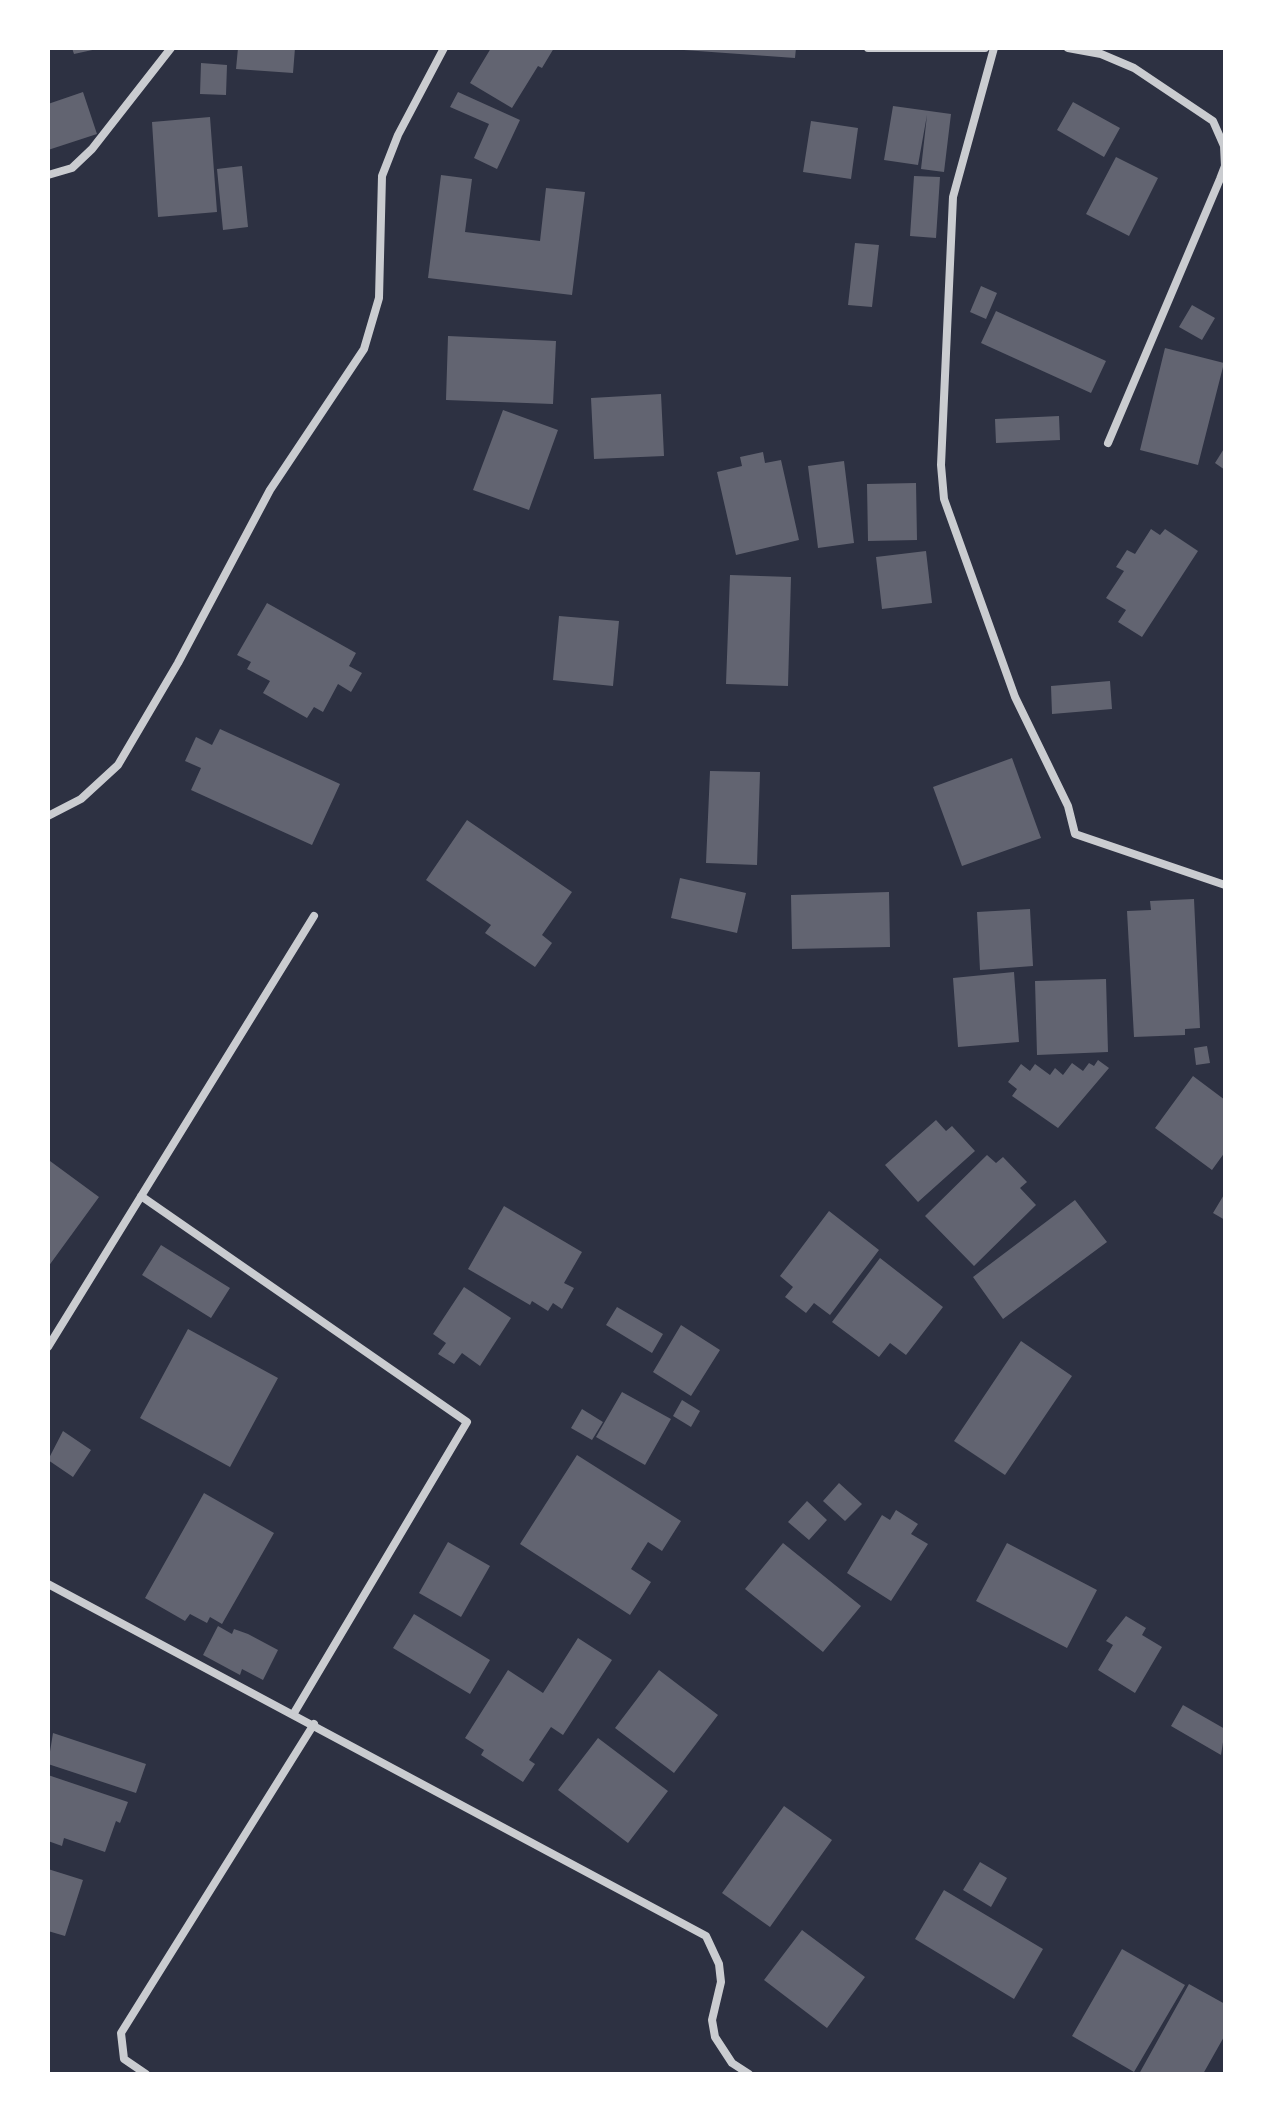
<!DOCTYPE html>
<style>
body{margin:0}
#map{position:relative;width:1273px;height:2122px;overflow:hidden;background:#2d3142;font-family:"Sofia Sans Condensed",sans-serif}
canvas{display:block}
.frame{position:absolute;inset:0;border:50px solid #fff;pointer-events:none}
</style>
<div id="map">
<canvas width="1273" height="2122"></canvas>
<div class="frame"></div>
</div>
<script>
const ctx = document.querySelector('canvas').getContext('2d');
ctx.lineJoin = 'round';
function fillPath(path, color) {
  ctx.fillStyle = color;
  ctx.fill(path, 'evenodd');
}
function poly(rows) {
  const path = new Path2D();
  for (const r of rows) {
    path.moveTo(r[0], r[1]);
    for (let i = 2; i < r.length; i += 2) path.lineTo(r[i], r[i + 1]);
  }
  return path;
}
function stroke(path, color, width, dash) {
  ctx.strokeStyle = color;
  ctx.lineWidth = width;
  ctx.lineCap = dash ? 'butt' : 'round';
  ctx.setLineDash(dash || []);
  ctx.stroke(path);
}
const building = poly([
 [72,48,97,48,97,49,74,54],
 [238,48,295,48,293,73,236,69],
 [491,48,554,48,542,68,538,66,512,108,470,83],
 [656,48,796,48,795,58],
 [201,63,227,65,226,95,200,94],
 [83,92,97,134,48,150,48,104],
 [458,92,520,120,497,169,474,158,489,124,450,107],
 [1073,102,1120,128,1104,157,1057,130],
 [893,106,951,114,944,172,921,169,927,115,918,165,884,160],
 [210,117,217,212,158,217,152,122],
 [811,121,858,128,851,179,803,172],
 [1116,157,1158,178,1129,236,1086,214],
 [242,166,248,227,223,230,217,169],
 [441,175,472,179,465,232,540,241,546,188,585,192,572,295,428,278],
 [914,176,940,177,936,238,910,236],
 [855,243,879,245,872,307,848,305],
 [981,286,997,293,986,319,970,312],
 [1192,305,1215,318,1202,340,1179,327],
 [996,311,1106,361,1091,393,981,343],
 [448,336,556,341,553,404,446,400],
 [1165,348,1224,363,1198,465,1140,450],
 [661,394,664,456,594,459,591,398],
 [503,410,558,430,529,510,473,490],
 [1059,416,1060,440,996,443,995,419],
 [1225,447,1225,470,1215,463],
 [763,452,765,463,781,460,799,540,736,555,717,472,742,466,740,457],
 [844,461,854,543,818,548,808,466],
 [916,483,917,540,868,541,867,484],
 [1151,529,1160,535,1165,529,1198,551,1142,637,1118,622,1126,610,1106,598,1124,571,1116,567,1127,550,1135,554],
 [926,551,932,603,882,609,876,557],
 [730,575,791,577,788,686,726,684],
 [267,603,356,653,349,666,362,673,351,692,338,684,323,712,314,707,307,718,263,693,270,681,247,669,251,662,237,655],
 [559,616,619,621,613,686,553,680],
 [1110,681,1112,709,1052,714,1051,686],
 [220,729,340,784,312,845,191,790,201,768,185,761,196,737,212,745],
 [1012,758,1041,838,962,866,933,787],
 [710,771,760,772,757,865,706,863],
 [467,820,572,892,542,935,552,943,535,967,485,933,491,925,426,880],
 [680,878,746,893,737,933,671,918],
 [889,892,890,947,792,949,791,895],
 [1194,899,1200,1028,1185,1029,1185,1035,1134,1037,1127,911,1151,910,1150,901],
 [1030,909,1033,966,980,970,977,912],
 [1014,972,1019,1042,958,1047,953,978],
 [1106,979,1108,1052,1037,1055,1035,981],
 [1207,1046,1210,1063,1196,1065,1194,1048],
 [1098,1060,1109,1068,1058,1128,1012,1096,1017,1089,1008,1082,1021,1064,1030,1071,1035,1064,1050,1075,1055,1068,1063,1075,1072,1063,1083,1071,1089,1063,1094,1066],
 [1193,1076,1225,1100,1225,1152,1212,1170,1155,1128],
 [936,1120,946,1131,952,1126,975,1151,918,1202,885,1165],
 [987,1155,996,1163,1003,1157,1027,1182,1020,1188,1036,1205,974,1266,925,1216],
 [50,1161,99,1197,48,1267,48,1163],
 [1225,1193,1225,1220,1213,1213],
 [1075,1200,1107,1242,1003,1319,973,1277],
 [504,1206,582,1252,564,1283,574,1288,562,1309,553,1303,548,1311,532,1301,530,1305,468,1269],
 [829,1211,879,1250,830,1315,814,1303,806,1313,785,1297,793,1287,780,1276],
 [161,1245,230,1288,211,1318,142,1275],
 [880,1258,943,1307,906,1355,890,1343,879,1357,832,1322],
 [464,1287,511,1318,480,1366,462,1353,454,1364,438,1354,446,1343,433,1334],
 [617,1307,663,1334,652,1353,606,1325],
 [681,1325,720,1350,691,1396,653,1372],
 [188,1329,278,1378,230,1467,140,1418],
 [1021,1341,1072,1376,1005,1475,954,1441],
 [622,1392,671,1419,645,1465,596,1437],
 [682,1400,700,1411,691,1427,673,1416],
 [582,1409,603,1422,592,1440,571,1428],
 [63,1431,91,1450,73,1477,48,1460],
 [577,1455,681,1521,662,1551,648,1542,631,1569,651,1582,630,1615,520,1544],
 [839,1483,862,1504,845,1521,823,1501],
 [204,1493,274,1533,222,1624,210,1617,207,1623,190,1614,185,1621,145,1598],
 [807,1501,827,1520,809,1540,788,1522],
 [896,1510,918,1524,911,1534,928,1544,891,1601,847,1573,882,1515,890,1520],
 [448,1542,490,1566,461,1617,419,1593],
 [783,1543,861,1606,823,1652,745,1589],
 [1007,1543,1097,1590,1067,1648,976,1601],
 [414,1614,490,1660,470,1694,393,1648],
 [1126,1616,1146,1628,1142,1635,1162,1647,1135,1693,1098,1670,1113,1645,1106,1641],
 [218,1626,232,1634,234,1629,248,1634,278,1650,263,1680,242,1669,240,1675,203,1655],
 [578,1638,612,1660,563,1735,551,1727,529,1760,535,1764,523,1782,481,1755,484,1750,465,1738,508,1670,543,1693],
 [659,1670,718,1715,674,1773,615,1728],
 [1183,1705,1225,1729,1221,1755,1171,1726],
 [53,1733,146,1764,136,1793,48,1764],
 [598,1738,668,1791,628,1843,558,1790],
 [48,1775,128,1802,120,1823,116,1821,105,1852,64,1838,62,1846,48,1841],
 [784,1806,832,1840,770,1927,722,1893],
 [980,1862,1007,1878,991,1907,963,1890],
 [48,1869,83,1880,65,1936,48,1931],
 [944,1890,1043,1949,1014,1999,915,1939],
 [802,1930,865,1977,827,2028,764,1980],
 [1122,1949,1185,1985,1134,2072,1072,2036],
 [1189,1984,1225,2004,1225,2035,1203,2074,1139,2074]
]);
const minor = poly([
 [868,48,985,48],
 [994,48,953,197,941,465,944,499,1015,697,1068,806,1075,834,1225,885],
 [1068,48,1101,54,1134,68,1213,121,1224,146,1225,166,1220,179,1108,443],
 [48,175,72,168,92,149,171,48],
 [48,816,81,799,118,765,178,663,270,490,364,349,379,298,382,176,398,135,444,48],
 [141,1196,467,1422,294,1713],
 [48,1347,314,916],
 [48,1584,706,1936,719,1964,721,1982,712,2020,715,2037,732,2063,749,2074],
 [146,2074,124,2059,121,2033,314,1724]
]);
fillPath(building, '#626471');
stroke(minor, '#caccd0', 8);
</script>
